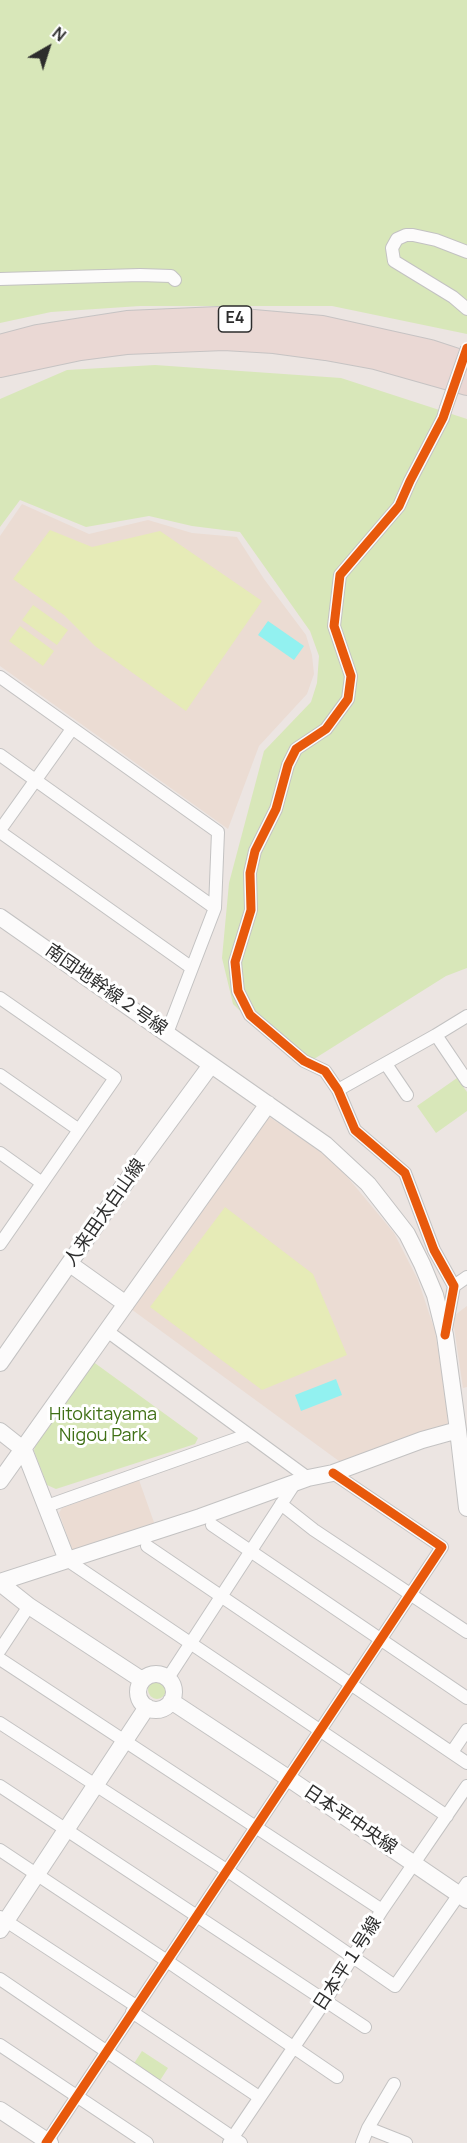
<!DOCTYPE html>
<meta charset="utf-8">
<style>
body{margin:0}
#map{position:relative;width:467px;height:2143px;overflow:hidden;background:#ece5e2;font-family:Manrope,sans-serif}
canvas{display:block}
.north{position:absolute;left:18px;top:18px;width:60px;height:60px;-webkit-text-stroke:4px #fff;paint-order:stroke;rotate:39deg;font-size:16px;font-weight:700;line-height:24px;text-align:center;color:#2d2d2d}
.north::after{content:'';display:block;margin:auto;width:21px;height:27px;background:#2d2d2d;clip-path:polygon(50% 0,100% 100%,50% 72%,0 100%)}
</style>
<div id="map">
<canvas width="467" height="2143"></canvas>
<div class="north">N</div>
</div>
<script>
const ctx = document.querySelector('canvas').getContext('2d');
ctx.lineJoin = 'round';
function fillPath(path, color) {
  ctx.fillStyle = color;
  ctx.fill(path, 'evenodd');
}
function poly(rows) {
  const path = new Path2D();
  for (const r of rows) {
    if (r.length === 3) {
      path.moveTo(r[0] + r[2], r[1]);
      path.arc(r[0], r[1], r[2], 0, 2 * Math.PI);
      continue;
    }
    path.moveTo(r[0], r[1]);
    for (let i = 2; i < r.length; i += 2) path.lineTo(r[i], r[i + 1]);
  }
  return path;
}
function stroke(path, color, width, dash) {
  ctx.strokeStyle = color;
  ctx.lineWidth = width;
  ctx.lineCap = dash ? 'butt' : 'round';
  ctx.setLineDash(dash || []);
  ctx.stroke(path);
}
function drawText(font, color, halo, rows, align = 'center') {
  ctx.font = font + ' Manrope,"Noto Sans JP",sans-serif';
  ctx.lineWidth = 6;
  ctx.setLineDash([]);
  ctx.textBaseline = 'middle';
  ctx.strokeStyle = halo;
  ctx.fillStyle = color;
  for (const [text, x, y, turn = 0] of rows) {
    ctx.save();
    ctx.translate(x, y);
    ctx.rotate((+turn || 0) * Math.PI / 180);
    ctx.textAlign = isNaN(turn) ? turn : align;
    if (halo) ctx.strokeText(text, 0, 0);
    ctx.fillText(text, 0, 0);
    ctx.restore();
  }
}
const education = poly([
 [22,504,89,534,148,520,192,533,237,537,264,579,306,635,312,655,314,674,307,694,259,746,228,829,0,666,0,536],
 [268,1116,334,1161,394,1233,418,1280,435,1331,447,1407,448,1427,343,1464,131,1309],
 [467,1306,467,1387,463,1388,454,1327,455,1315],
 [139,1480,156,1528,78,1551,72,1549,59,1513,62,1508]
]);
const green = poly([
 [0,0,467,0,467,334,332,306,140,306,51,312,0,323],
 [155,365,341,378,467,419,467,968,446,976,314,1059,271,1041,233,1004,222,958,229,883,264,751,311,702,317,683,319,656,310,631,240,532,192,526,149,516,86,527,20,500,0,527,0,399,67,370],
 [457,1078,467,1092,467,1111,436,1133,417,1106],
 [92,1361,198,1438,195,1444,56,1489,47,1485,34,1451,36,1441],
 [157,1690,9],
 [142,2051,168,2068,159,2082,133,2065]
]);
const pitch = poly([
 [50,530,92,547,160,531,262,601,186,711,95,646,64,615,13,579],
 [33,605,68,630,57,645,22,620],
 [20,626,54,651,43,666,9,641],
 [225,1207,313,1274,347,1355,262,1390,150,1307]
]);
const water = poly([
 [268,621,304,646,294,660,258,635],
 [336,1379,342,1395,301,1411,295,1395]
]);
const minor = poly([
 [467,252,436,240,413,235,406,235,397,239,392,248,394,261,453,297,467,309],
 [0,279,140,275,171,276,175,280],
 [446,408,443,418,410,481,399,506,340,575,334,626,351,676,348,699,326,729,296,749,288,765,276,809,255,851,250,873,251,910,235,962,238,991,250,1015,304,1061,325,1071,338,1090,355,1130,405,1173,434,1250,454,1286,446,1329],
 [0,677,218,832,215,908,167,1033],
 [0,755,215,908],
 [0,830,72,729],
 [0,832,192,968],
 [0,998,115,1078,0,1244],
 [436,1035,467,1016],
 [386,1064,407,1095],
 [0,1075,79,1130],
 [338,1090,436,1035,467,1081],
 [0,1153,42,1183],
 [454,1286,467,1277],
 [107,1331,308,1478],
 [281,1504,314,1530,467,1632],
 [47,1506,247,1435],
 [212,1525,467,1698],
 [147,1546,467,1763],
 [67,1560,447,1816],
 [0,1650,29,1606],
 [0,1659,382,1910],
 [168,1678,295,1483],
 [0,1723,228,1871,395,1986,467,1883],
 [452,1752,467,1730],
 [0,1786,365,2027],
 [0,1850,167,1961,337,2077],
 [0,1917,136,2006],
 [0,1979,241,2143],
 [132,2012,259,2097],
 [0,2045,147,2143],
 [368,2128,406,2143],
 [46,2143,442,1547,333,1473],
 [229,2143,325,2001,382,1910,467,1786],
 [362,2143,368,2128,394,2084]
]);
const tertiary = poly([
 [0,917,326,1145,368,1184,407,1234,422,1264,435,1295,445,1335,458,1430],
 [70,1264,126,1304],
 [0,1363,142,1159,211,1065],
 [0,1431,24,1450,67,1560],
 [0,1481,268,1104],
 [0,1582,200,1517,308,1478,333,1473,422,1440,458,1430,467,1508],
 [0,1583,29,1606,142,1680],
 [156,1692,18],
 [171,1701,288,1778,467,1900],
 [0,1930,147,1707],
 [0,2110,50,2143]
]);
const motorway = poly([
 [0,346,37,336,127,322,219,318,322,327,430,351,467,363],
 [0,366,80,349,126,343,224,339,274,342,326,349,375,358,467,384]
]);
const minorBridge = poly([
 [446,408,467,348]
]);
const cycleway = poly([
 [445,1335,454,1286,434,1250,405,1173,355,1130,338,1090,325,1071,304,1061,250,1015,238,991,235,962,251,910,250,873,255,851,276,809,288,765,296,749,326,729,348,699,351,676,334,626,340,575,399,506,410,481,443,418,467,348],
 [46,2143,442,1547,333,1473]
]);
const shields = [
 [235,319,33]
];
const shieldNames = [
 ["E4",235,319]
];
const streetNames = [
 ["南団地幹線２号線",106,990,35],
 ["人来田太白山線",105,1213,-55],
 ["日本平中央線",350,1820,34],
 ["日本平１号線",348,1964,-57]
];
const parkNames = [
 ["Hitokitayama",103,1415],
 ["Nigou Park",103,1436]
];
fillPath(education, '#ebdcd3');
fillPath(green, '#d8e7b9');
fillPath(pitch, '#e6ebb7');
fillPath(water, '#92f1f0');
stroke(minor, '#c3c2c2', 14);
stroke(tertiary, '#c3c2c2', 18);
stroke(motorway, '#c6c3c3', 24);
stroke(minor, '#fcfbfb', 12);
stroke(tertiary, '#fcfbfb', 16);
stroke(motorway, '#ead8d4', 22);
stroke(minorBridge, '#c3c2c2', 14, []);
stroke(minorBridge, '#fcfbfb', 12);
stroke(cycleway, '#e8590c', 9);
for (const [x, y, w] of shields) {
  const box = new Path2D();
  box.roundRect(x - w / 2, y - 13, w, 26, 4.5);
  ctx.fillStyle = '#fff';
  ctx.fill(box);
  stroke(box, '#2d2d2d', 1.5);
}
drawText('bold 16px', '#2d2d2d', null, shieldNames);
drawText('18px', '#2d2d2d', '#fff', streetNames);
drawText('18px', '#407016', '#fff', parkNames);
</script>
